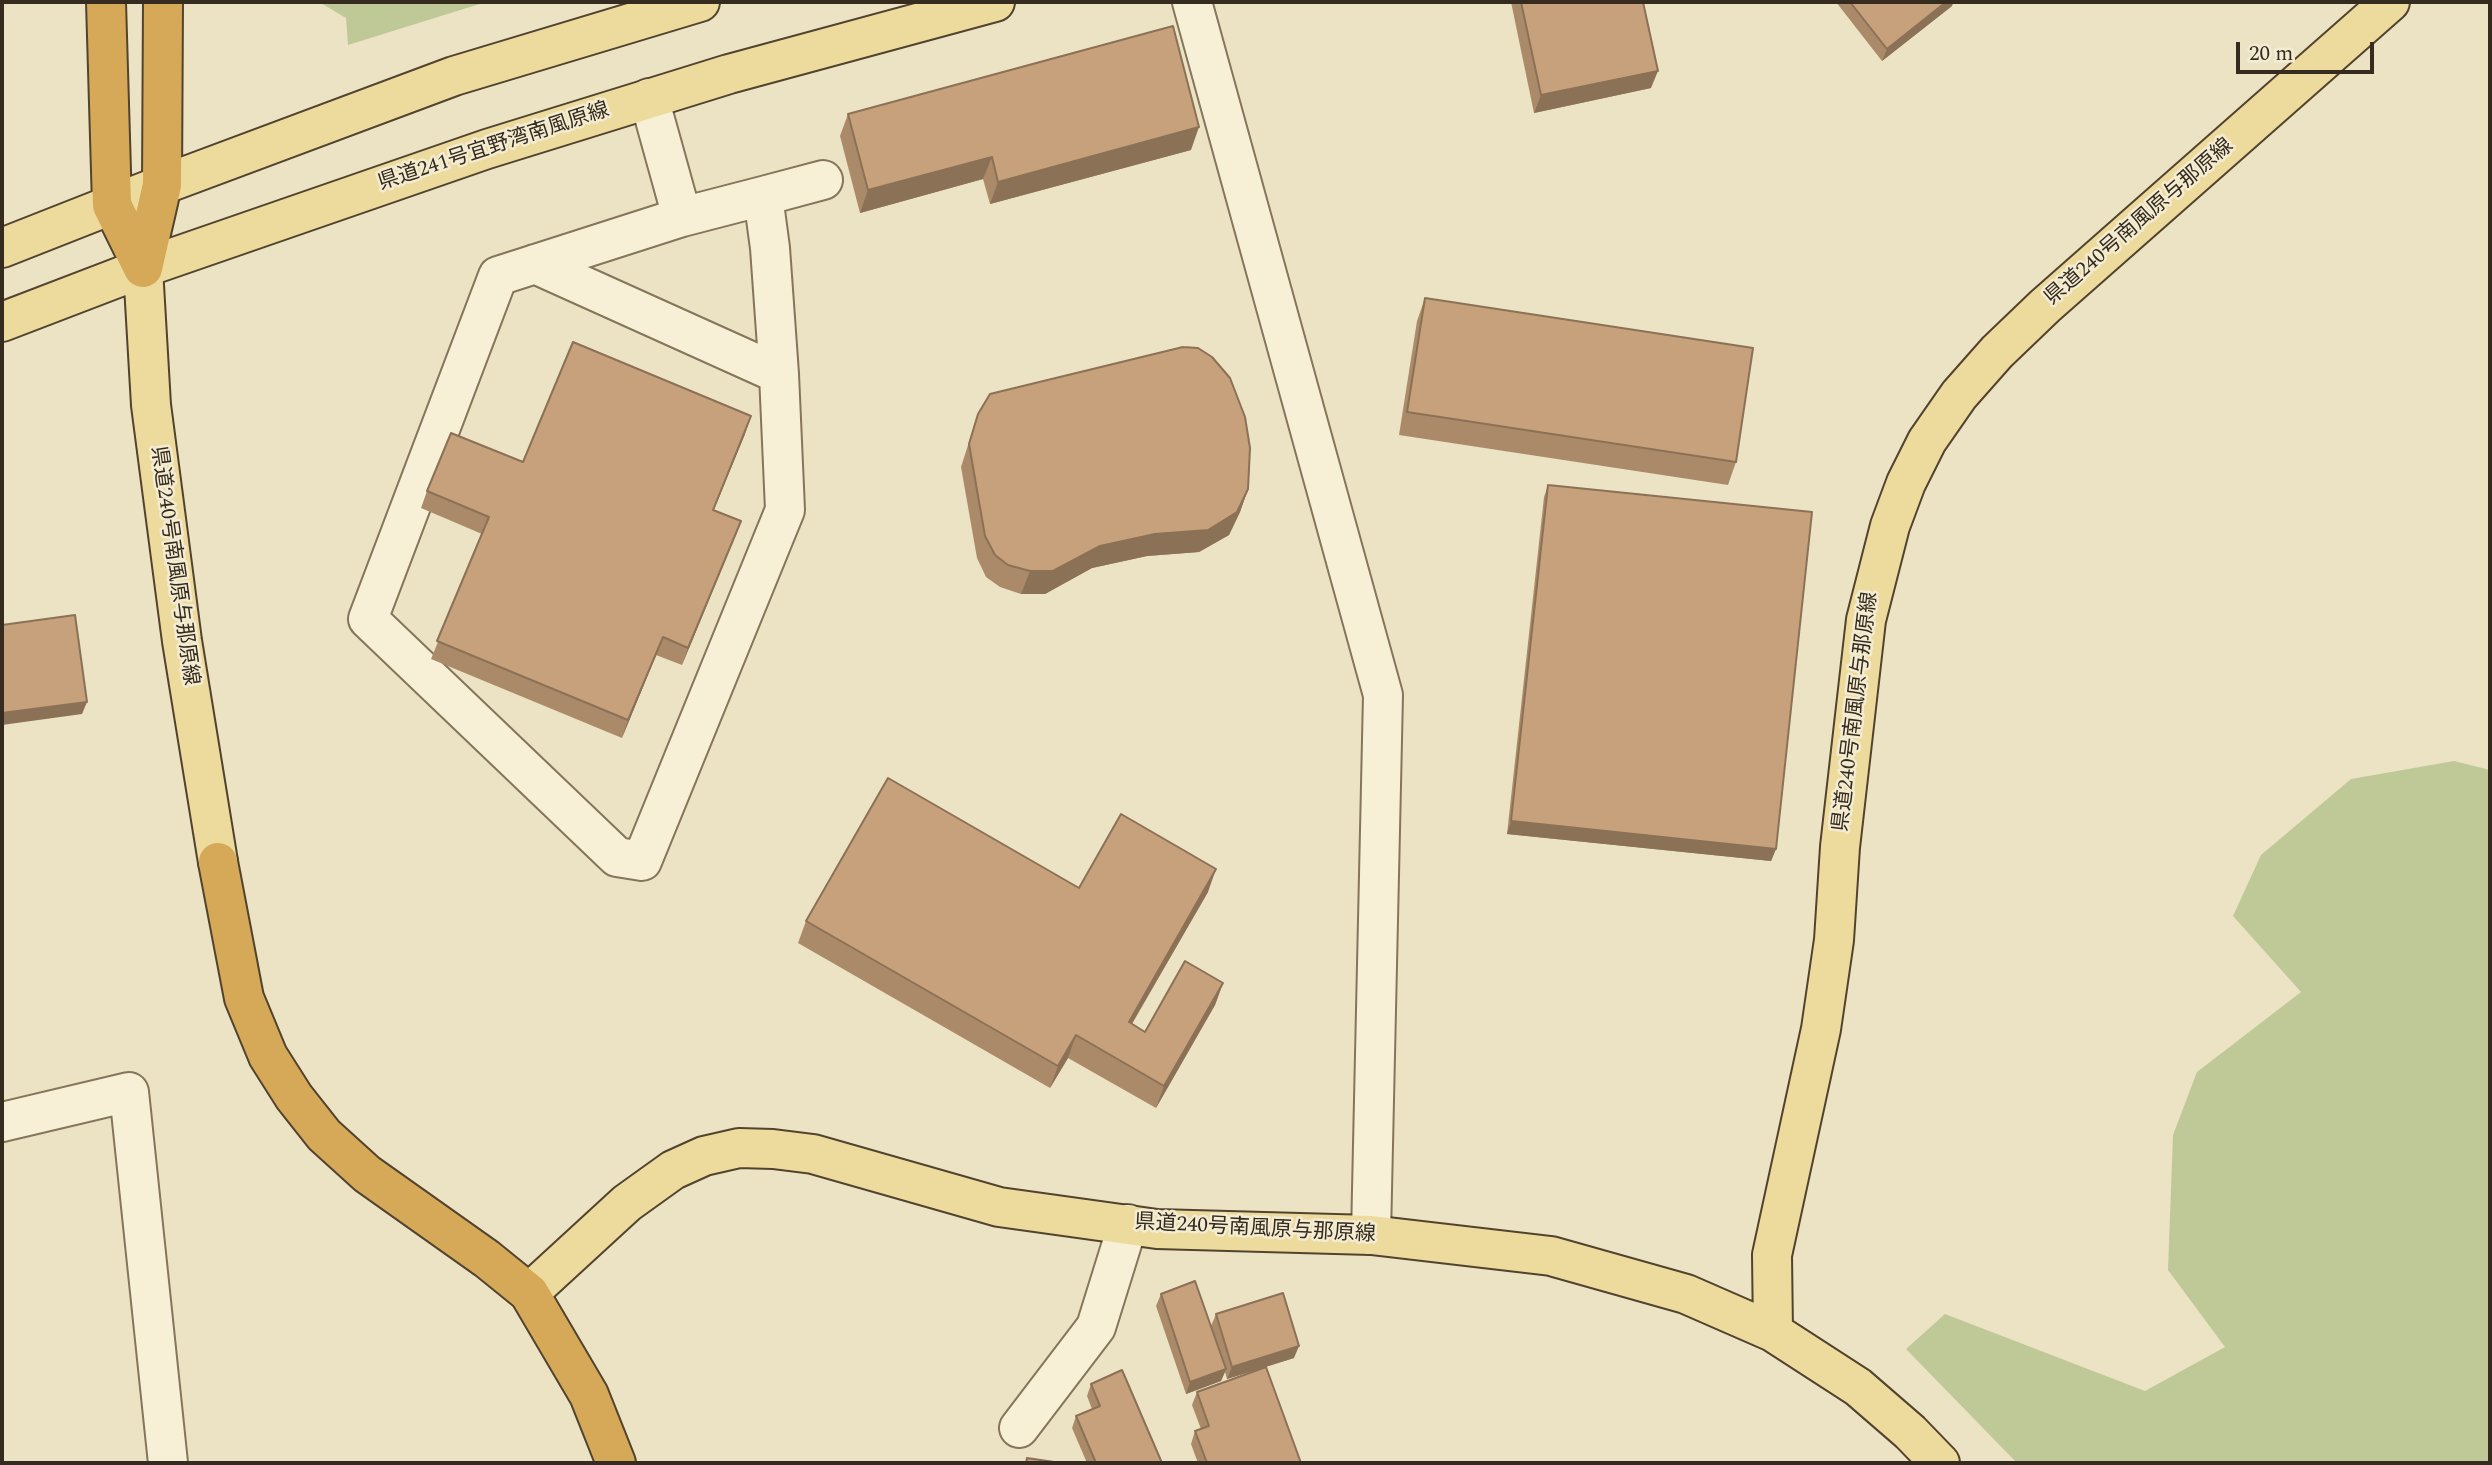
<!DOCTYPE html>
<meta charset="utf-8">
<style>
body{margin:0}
#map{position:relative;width:2492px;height:1465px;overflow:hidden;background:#ebe3c3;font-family:Spectral,serif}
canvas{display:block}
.frame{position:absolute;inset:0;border:4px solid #352b1e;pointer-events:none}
.scale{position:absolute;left:2236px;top:42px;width:138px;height:32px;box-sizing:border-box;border:4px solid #352b1e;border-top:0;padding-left:9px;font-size:21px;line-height:24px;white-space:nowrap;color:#352b1e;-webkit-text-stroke:5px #f3ecd2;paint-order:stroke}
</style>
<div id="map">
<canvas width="2492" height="1465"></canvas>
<div class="frame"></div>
<div class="scale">20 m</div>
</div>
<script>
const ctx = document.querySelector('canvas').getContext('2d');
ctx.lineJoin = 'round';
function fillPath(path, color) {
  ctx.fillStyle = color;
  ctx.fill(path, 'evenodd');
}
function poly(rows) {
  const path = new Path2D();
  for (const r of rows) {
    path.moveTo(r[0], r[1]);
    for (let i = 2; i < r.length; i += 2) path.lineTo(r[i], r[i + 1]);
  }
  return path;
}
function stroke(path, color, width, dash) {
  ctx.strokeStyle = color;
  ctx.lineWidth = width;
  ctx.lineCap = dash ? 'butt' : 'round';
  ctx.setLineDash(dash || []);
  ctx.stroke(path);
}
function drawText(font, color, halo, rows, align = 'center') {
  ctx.font = font + ' Spectral,"Noto Sans JP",serif';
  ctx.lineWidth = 5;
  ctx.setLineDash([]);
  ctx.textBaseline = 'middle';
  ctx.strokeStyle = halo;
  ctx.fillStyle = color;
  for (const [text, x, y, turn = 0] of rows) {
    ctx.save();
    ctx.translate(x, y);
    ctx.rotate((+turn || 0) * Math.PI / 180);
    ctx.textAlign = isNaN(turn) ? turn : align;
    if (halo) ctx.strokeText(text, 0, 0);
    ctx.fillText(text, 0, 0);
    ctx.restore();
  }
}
const green = poly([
 [319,2,486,2,348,45,346,18],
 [2454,761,2490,770,2490,1463,2017,1463,1906,1349,1945,1314,2145,1391,2225,1347,2168,1270,2173,1135,2197,1072,2301,992,2233,916,2261,855,2351,779]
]);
const minor = poly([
 [1192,2,1383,695,1371,1235],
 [649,98,682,217],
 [763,196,770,248,779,374,785,510,642,861,617,857,368,619,498,276,682,217,763,196,823,180],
 [535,264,779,374],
 [2,1122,129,1092,168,1463],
 [1019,1428,1096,1327,1128,1224]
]);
const major = poly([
 [2,248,162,185,454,76,700,2],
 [143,268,151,405,182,641,218,862],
 [2,322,143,268,487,149,729,74,995,2],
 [529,1293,627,1203,673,1170,704,1156,739,1148,773,1149,813,1154,999,1207,1157,1229,1371,1235,1551,1256,1686,1294,1773,1332,1858,1387,1910,1432,1940,1463],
 [1773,1332,1772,1255,1821,1029,1834,940,1840,847,1866,620,1890,526,1906,483,1927,441,1959,395,1997,352,2045,306,2390,2]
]);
const highway = poly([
 [106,2,112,205,143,268],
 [143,268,162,185,163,2],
 [218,862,244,998,268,1056,294,1097,324,1135,367,1174,487,1259,529,1293,589,1395,616,1463]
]);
const wall = poly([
 [1511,2,1643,2,1651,88,1534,113],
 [1836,2,1953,2,1952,6,1882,61],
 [848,114,1191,150,990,204,983,179,860,213,840,136],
 [1425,298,1736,462,1728,485,1399,435,1417,321],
 [978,414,1248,489,1240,512,1229,535,1199,552,1147,556,1092,568,1045,594,1021,594,1000,587,986,577,977,558,961,467],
 [745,434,714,510,734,539,682,665,656,655,622,738,431,659,482,534,421,508,427,491,523,462],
 [1548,485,1776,849,1771,861,1507,834,1544,497],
 [1079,888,1208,892,1132,1024,1145,1032,1223,983,1215,1005,1156,1108,1068,1058,1050,1088,798,943,806,921],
 [1161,1294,1211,1326,1216,1314,1294,1358,1227,1379,1225,1372,1221,1381,1186,1394,1156,1306],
 [1091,1384,1162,1463,1087,1463,1072,1428,1076,1416,1092,1409,1087,1396],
 [1197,1392,1301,1463,1198,1463,1191,1444,1195,1431,1201,1429,1192,1405]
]);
const shadedWall = poly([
 [1946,2,1953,2,1952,6,1882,61,1887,49],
 [1658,71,1651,88,1534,113,1541,95],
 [1199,127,1191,150,990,204,998,182],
 [992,157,983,179,860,213,868,190],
 [751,416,745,434,706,528,713,510],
 [1248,489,1240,512,1229,535,1199,552,1147,556,1092,568,1045,594,1021,594,1030,571],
 [741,521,734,539,682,665,688,648],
 [663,637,656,655,622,738,628,720],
 [87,702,82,714,2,725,2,713],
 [1511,821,1776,849,1771,861,1507,834],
 [1216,869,1208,892,1120,1044,1129,1022],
 [1223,983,1215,1005,1156,1108,1164,1086],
 [1076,1035,1068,1058,1050,1088,1058,1066],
 [1299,1346,1294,1358,1227,1379,1232,1367],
 [1226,1369,1221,1381,1186,1394,1190,1382]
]);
const building = poly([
 [1521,2,1643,2,1658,71,1541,95,1521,2],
 [1850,2,1946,2,1887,49,1850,2],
 [1173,26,1199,127,998,182,992,157,868,190,848,114,1173,26],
 [1425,298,1753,348,1736,462,1407,412,1425,298],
 [573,342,751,416,713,510,741,521,688,648,663,637,628,720,437,641,489,517,427,491,451,433,523,462,573,342],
 [1183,347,1198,348,1212,357,1230,378,1245,417,1250,448,1248,489,1237,512,1208,530,1155,534,1100,546,1053,571,1030,571,1008,565,995,555,985,536,969,444,978,414,990,394,1183,347],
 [1548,485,1812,512,1776,849,1511,821,1548,485],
 [75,615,87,702,2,713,2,625,75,615],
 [888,778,1079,888,1121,814,1216,869,1129,1022,1145,1032,1185,961,1223,983,1164,1086,1076,1035,1058,1066,806,921,888,778],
 [1195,1281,1226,1369,1190,1382,1161,1294,1195,1281],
 [1283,1293,1299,1346,1232,1367,1216,1314,1283,1293],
 [1266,1367,1301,1463,1207,1463,1195,1431,1209,1426,1197,1392,1266,1367],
 [1122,1370,1162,1463,1096,1463,1076,1416,1100,1406,1091,1384,1122,1370],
 [1027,1458,1061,1463,1026,1463,1027,1458]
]);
const streetNames = [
 ["県道241号宜野湾南風原線",494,148,-18],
 ["県道240号南風原与那原線",2140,223,-41],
 ["県道240号南風原与那原線",173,566,82],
 ["県道240号南風原与那原線",1857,712,-83],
 ["県道240号南風原与那原線",1255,1230,3]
];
fillPath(green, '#bfc998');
stroke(minor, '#85755b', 42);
stroke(major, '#52432f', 42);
stroke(highway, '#52432f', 42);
stroke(minor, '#f7f0d6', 38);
stroke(major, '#eddb9d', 38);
stroke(highway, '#d6a958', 38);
fillPath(wall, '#ab8a6a');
fillPath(shadedWall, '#8b7156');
fillPath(building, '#c7a17b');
stroke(building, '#8b7156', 2);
drawText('21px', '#352b1e', '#f3ecd2', streetNames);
</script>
